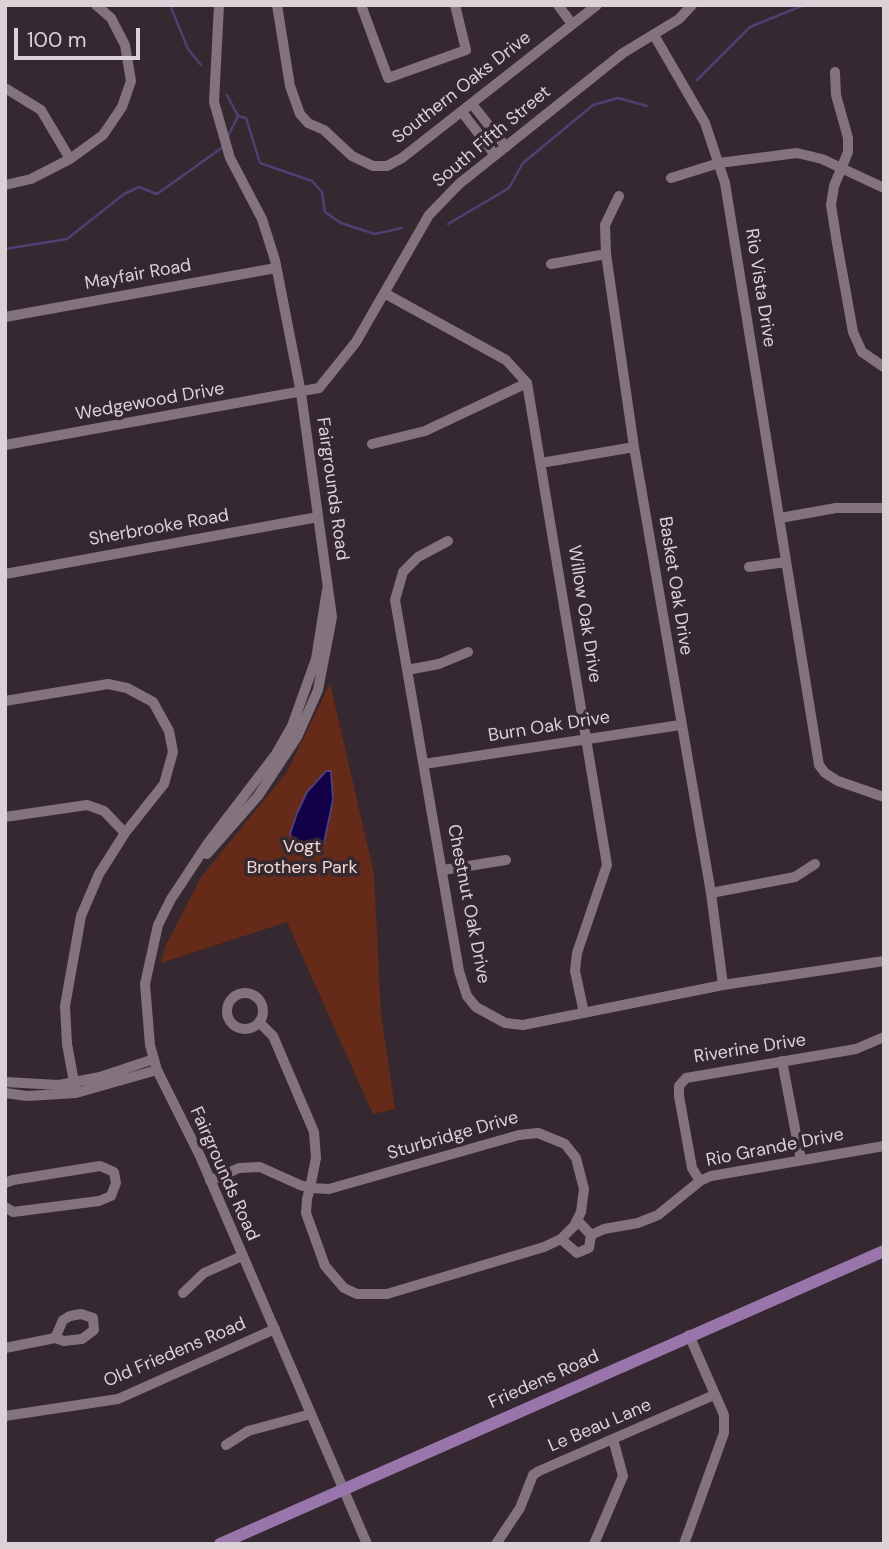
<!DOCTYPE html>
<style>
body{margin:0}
#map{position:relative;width:889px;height:1549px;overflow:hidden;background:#352831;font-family:"DM Sans",sans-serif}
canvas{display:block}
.frame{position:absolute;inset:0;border:7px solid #dbd2d8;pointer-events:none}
.scale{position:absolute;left:14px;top:28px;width:126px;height:32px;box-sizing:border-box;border:4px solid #dbd2d8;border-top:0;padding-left:9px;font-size:21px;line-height:24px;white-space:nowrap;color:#dbd2d8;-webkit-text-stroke:5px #352831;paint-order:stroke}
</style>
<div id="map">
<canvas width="889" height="1549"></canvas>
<div class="frame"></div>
<div class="scale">100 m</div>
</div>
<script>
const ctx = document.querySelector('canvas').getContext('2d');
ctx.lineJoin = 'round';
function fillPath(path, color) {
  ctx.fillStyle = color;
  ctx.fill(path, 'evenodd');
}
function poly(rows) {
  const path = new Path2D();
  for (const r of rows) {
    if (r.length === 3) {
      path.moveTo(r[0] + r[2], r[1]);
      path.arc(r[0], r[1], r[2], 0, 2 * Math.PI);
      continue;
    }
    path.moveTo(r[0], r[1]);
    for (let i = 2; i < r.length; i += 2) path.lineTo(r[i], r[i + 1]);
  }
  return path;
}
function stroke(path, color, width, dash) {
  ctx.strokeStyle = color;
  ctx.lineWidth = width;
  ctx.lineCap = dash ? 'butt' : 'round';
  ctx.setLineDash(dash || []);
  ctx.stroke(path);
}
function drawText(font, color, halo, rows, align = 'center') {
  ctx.font = font + ' "DM Sans",sans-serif';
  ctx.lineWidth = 7;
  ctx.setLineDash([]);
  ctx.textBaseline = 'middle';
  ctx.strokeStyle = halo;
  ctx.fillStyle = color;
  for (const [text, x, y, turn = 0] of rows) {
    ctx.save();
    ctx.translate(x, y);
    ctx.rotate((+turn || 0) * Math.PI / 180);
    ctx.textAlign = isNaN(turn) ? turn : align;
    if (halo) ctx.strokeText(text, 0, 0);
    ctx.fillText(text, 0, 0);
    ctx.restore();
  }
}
const green = poly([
 [330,683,374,874,381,1014,395,1109,373,1114,287,922,161,963,165,947,201,877,287,772]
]);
const water = poly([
 [326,771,331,771,333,800,324,843,316,849,300,851,290,834,297,813,307,792,326,771]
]);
const stream = poly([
 [170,5,188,49,201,65],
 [697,80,750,27,804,5],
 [227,95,238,116],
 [227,138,238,116,246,118,260,163,312,181,322,192,325,212,341,223,375,234,402,228],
 [448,224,509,188,523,163,593,105,618,98,647,106],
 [5,249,67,239,124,194,139,187,157,194,223,147]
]);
const minor = poly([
 [277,5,290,86,300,114,308,123,324,130,352,156,373,166,387,166,402,158,597,5],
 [361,5,388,78,466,50,455,5],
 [558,5,572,24],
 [654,35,705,123,725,183,819,765,825,773,838,781,884,797],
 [835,72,836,95,848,138,848,152,834,186,831,205,837,243,853,332,862,352,884,367],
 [5,88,41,110,70,159],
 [472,104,506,147],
 [462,112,495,155],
 [671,178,719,163,797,153,822,159,884,188],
 [5,185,31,179,70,159,103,135,122,107,131,81,125,45,111,18,96,5],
 [619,196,605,225,606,254,634,447,711,893,723,985],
 [551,264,606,254],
 [386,294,506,360,527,383,607,865,577,953,575,971,584,1013],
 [5,317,276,268],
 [372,444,425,431,527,383],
 [5,445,319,388,356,342,429,215,459,184,623,53,679,19,692,5],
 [541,463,634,447],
 [780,518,836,508,884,508],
 [448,541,418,557,403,572,395,600,459,971,467,996,476,1007,505,1023,523,1025,723,985,884,961],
 [749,567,786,562],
 [5,574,318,517],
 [327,590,316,659,292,726,276,754,208,843,171,899,158,925,145,984,150,1045,157,1070,200,1156,367,1544],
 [407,670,439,664,468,652],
 [5,701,108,684,127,688,153,702,169,731,173,752,164,784,125,833,99,874,81,916,65,1006,67,1044,76,1093],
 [424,764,680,725],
 [5,817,87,805,104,811,125,833],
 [207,854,258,796,297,737,318,690,332,617,301,393,275,260,262,219,230,158,214,102,219,5],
 [443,870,506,860],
 [711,893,795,877,815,864],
 [245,1011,18],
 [782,1061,801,1160],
 [5,1082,59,1085,100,1077,154,1059],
 [5,1093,27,1096,76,1093,157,1070],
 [210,1181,239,1168,260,1167,300,1185,310,1188,329,1189,519,1135,538,1133,565,1144,576,1158,584,1189,581,1212,574,1226,561,1239,544,1247,387,1294,357,1294,344,1288,325,1266,306,1213,307,1199,310,1188,316,1158,314,1132,273,1036,259,1022],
 [700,1181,692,1168,679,1096,679,1086,686,1078,856,1049,884,1037],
 [5,1183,13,1180,100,1166,114,1172,116,1183,111,1196,99,1201,13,1212,5,1207],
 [591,1235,604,1229,638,1223,658,1215,700,1181,711,1176,884,1146],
 [561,1239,577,1253,589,1248,591,1235,577,1220],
 [183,1293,204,1273,242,1256],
 [5,1348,55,1338,64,1341,82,1339,94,1330,93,1318,81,1314,70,1316,63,1320,55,1338],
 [5,1416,118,1399,275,1329],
 [226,1445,248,1431,311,1414],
 [496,1544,520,1508,533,1475,539,1471,714,1395],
 [594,1544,623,1476,613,1439],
 [684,1544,724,1433,724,1415,689,1335]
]);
const major = poly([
 [220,1544,884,1251]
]);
const streetNames = [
 ["Southern Oaks Drive",462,88,-38],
 ["South Fifth Street",492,137,-40],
 ["Mayfair Road",138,275,-10],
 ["Rio Vista Drive",760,288,81],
 ["Wedgewood Drive",150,402,-10],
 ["Fairgrounds Road",332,489,82],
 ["Sherbrooke Road",159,528,-10],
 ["Basket Oak Drive",675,586,81],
 ["Willow Oak Drive",584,614,81],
 ["Burn Oak Drive",549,727,-9],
 ["Chestnut Oak Drive",468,904,79],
 ["Riverine Drive",750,1049,-9],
 ["Sturbridge Drive",453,1136,-16],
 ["Rio Grande Drive",775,1148,-11],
 ["Fairgrounds Road",224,1174,66],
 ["Old Friedens Road",175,1353,-23],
 ["Friedens Road",544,1380,-24],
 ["Le Beau Lane",600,1426,-23]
];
const parkNames = [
 ["Vogt",302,847],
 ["Brothers Park",302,868]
];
fillPath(green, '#652a18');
fillPath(water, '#120148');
stroke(water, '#4e4073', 2);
stroke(stream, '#4e4073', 2.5);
stroke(minor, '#83737d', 10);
stroke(major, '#9875ab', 12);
drawText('18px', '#dbd2d8', '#352831', streetNames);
drawText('18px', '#f0d7d0', '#352831', parkNames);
</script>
